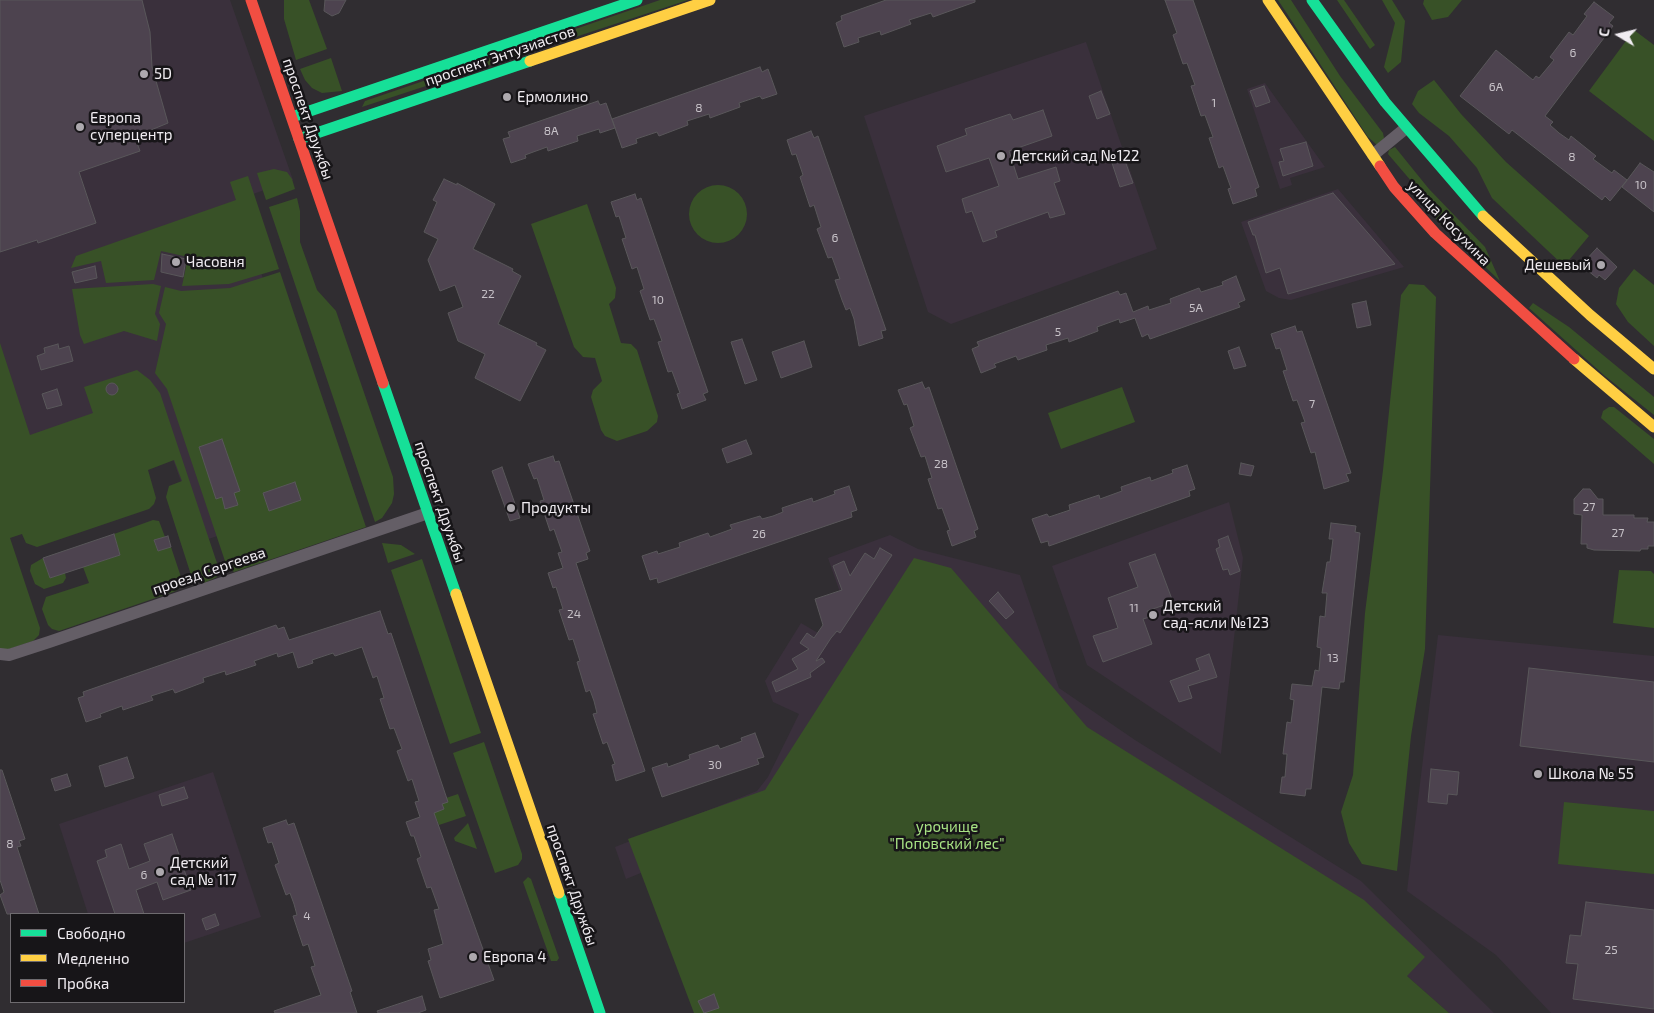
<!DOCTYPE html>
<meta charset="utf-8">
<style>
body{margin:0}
#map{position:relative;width:1654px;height:1013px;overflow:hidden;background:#302d31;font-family:"Exo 2",sans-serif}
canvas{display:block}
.legend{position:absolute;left:10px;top:913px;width:175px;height:90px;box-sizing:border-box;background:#171518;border:1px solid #6e6b6f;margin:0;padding:6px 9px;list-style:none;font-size:15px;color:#f0ecf1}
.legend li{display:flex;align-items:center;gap:10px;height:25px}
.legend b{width:25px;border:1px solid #6e6b6f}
.north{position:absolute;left:1594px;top:10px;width:50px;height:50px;-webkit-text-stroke:4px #171518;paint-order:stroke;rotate:279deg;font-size:14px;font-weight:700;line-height:20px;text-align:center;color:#f0ecf1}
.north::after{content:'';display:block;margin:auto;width:18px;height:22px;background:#f0ecf1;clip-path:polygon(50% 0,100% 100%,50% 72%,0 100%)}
</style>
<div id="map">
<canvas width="1654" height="1013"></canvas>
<ul class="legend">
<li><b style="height:6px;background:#16e098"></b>Свободно</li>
<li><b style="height:6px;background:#ffcf43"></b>Медленно</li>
<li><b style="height:6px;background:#f24e42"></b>Пробка</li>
</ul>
<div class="north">С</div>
</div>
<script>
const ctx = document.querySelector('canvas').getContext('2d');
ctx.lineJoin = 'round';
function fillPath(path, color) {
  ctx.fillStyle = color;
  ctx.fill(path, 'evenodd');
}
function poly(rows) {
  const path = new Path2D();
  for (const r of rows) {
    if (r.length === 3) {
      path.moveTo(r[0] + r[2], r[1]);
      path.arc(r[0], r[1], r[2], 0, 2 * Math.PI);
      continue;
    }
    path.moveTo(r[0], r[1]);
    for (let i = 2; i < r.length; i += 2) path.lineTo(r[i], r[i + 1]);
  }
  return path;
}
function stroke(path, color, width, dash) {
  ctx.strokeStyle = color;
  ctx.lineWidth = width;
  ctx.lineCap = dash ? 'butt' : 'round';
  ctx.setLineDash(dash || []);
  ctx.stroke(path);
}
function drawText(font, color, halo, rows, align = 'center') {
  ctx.font = font + ' "Exo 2",sans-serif';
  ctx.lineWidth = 5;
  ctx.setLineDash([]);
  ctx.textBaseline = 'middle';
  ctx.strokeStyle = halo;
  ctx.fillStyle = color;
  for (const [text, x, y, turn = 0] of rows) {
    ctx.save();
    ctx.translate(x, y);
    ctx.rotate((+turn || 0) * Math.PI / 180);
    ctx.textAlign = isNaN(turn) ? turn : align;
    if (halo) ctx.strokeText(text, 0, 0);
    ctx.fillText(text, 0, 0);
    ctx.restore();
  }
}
const built = poly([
 [0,0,230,0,293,180,236,200,338,497,202,541,163,431,28,438,0,352],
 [1086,42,1157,249,951,324,928,312,864,116],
 [1265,83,1325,167,1290,178,1292,185,1280,189,1247,89],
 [1338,189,1404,267,1291,300,1279,298,1266,291,1241,222],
 [1229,502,1243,558,1221,754,1087,665,1052,566],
 [890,535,918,549,1020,575,1059,688,1135,740,1361,881,1494,1013,1449,1013,1407,976,782,816,626,879,615,847,757,791,768,777,799,714,773,702,765,681,801,623,818,633,842,598,828,558],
 [1438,635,1654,656,1654,1013,1551,1013,1496,955,1407,891],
 [213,772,261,917,184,943,184,914,88,914,59,824]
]);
const green = poly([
 [284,0,309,0,327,49,296,60,284,19],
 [660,0,688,0,362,107,365,101],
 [1278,0,1291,0,1340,76,1383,133,1384,138,1377,145,1368,137],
 [1337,0,1344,0,1375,45,1370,49],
 [1382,0,1392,0,1405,21,1401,62,1388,73,1384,67,1395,23],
 [1424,0,1462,0,1448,17,1432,20,1423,4],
 [1634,30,1654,45,1654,141,1589,91],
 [331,58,342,91,322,93,312,88,305,80,300,69],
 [1434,80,1461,114,1506,162,1589,236,1564,266,1492,198,1477,168,1449,136,1419,113,1412,104,1418,91],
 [1395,147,1429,189,1485,247,1500,281,1437,221,1424,196,1388,154,1389,150],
 [274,169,287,172,292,179,295,189,266,200,257,173],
 [248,176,279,269,229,284,182,286,188,257,161,251,154,280,106,283,101,261,71,268,76,256,236,200,230,182],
 [718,214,29],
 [297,198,300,211,300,242,317,290,336,311,393,477,394,494,392,503,382,518,375,522,269,207],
 [587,204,616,288,615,298,609,304,621,343,631,344,637,350,658,416,657,422,647,431,617,441,605,436,601,430,591,397,593,390,602,381,595,358,583,357,574,347,531,224],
 [1634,269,1654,285,1654,346,1628,322,1616,304,1619,288],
 [280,272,366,527,234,572,227,567,167,389,155,373,166,324,159,313,165,287,181,291,230,288],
 [153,284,161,286,155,314,160,324,157,341,124,331,84,344,80,335,72,289],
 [1409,284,1424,285,1436,297,1425,649,1411,736,1397,871,1362,864,1349,843,1341,812,1353,775,1365,613,1383,470,1401,295],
 [1533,303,1569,327,1654,397,1654,415,1605,376,1529,308],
 [0,343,30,435,93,413,84,387,137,370,150,380,160,393,219,569,217,577,204,583,195,581,192,578,166,497,169,486,182,481,174,460,148,470,156,498,154,504,149,509,37,547,26,543,22,534,10,538,40,628,39,635,33,641,9,649,0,649],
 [1122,387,1135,422,1061,449,1048,413],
 [1609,407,1614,407,1654,439,1654,464,1601,418,1603,411],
 [153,520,159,521,165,537,154,541,158,551,171,547,182,580,179,588,176,591,59,631,52,629,48,625,42,609,46,597,89,583,83,567,120,555,114,534],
 [382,543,401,545,415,554,388,563],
 [43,558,50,578,65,573,66,578,63,583,44,589,35,584,30,571,31,565],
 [914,558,951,568,1087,727,1364,900,1425,957,1407,976,1449,1013,694,1013,628,839,765,790],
 [422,559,481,733,450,744,391,570],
 [1619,570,1651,571,1654,574,1654,628,1613,623],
 [484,742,522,854,522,859,518,865,495,873,453,753],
 [458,794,466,816,439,825,436,818,431,820,429,814,443,809,442,804,446,798],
 [1564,802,1654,811,1654,874,1558,864],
 [468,823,477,849,455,841,454,838],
 [528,877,531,879,559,958,557,961,551,961,523,882]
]);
const building = poly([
 [0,0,142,0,150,32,152,67,168,123,151,130,152,134,136,140,140,151,79,172,96,223,38,243,37,240,0,252,0,0],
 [325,0,346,0,339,13,332,16,324,11,325,0],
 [886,0,975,0,975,2,933,17,931,13,909,20,911,24,881,35,880,31,858,38,859,42,844,47,836,23,842,20,841,16,886,0],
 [1165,0,1193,0,1259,187,1255,189,1257,196,1233,204,1228,189,1231,188,1223,166,1219,168,1209,138,1213,137,1205,115,1201,116,1191,86,1195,85,1187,63,1183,64,1173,35,1177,33,1165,0],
 [1594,2,1614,17,1609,23,1613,26,1545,116,1553,122,1550,125,1559,133,1569,140,1571,136,1596,156,1593,159,1612,173,1614,170,1627,180,1610,201,1605,196,1602,200,1512,130,1509,134,1460,96,1496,50,1533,80,1536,76,1539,78,1554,60,1550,57,1569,32,1573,35,1587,16,1584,14,1594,2],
 [760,67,762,72,768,69,777,94,762,99,760,96,739,103,740,107,710,118,709,114,687,121,688,125,659,136,657,132,636,139,637,143,622,148,612,119,760,67],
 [1264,86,1270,102,1256,107,1250,91,1264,86],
 [1101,91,1110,114,1097,119,1089,96,1101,91],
 [598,101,600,105,606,103,615,128,600,133,599,129,577,136,578,141,548,151,547,147,525,155,526,158,511,163,503,139,510,137,508,132,598,101],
 [1043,110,1052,136,1009,151,1018,179,1056,167,1060,181,1054,183,1065,214,1050,218,1048,212,1020,222,995,231,997,237,983,242,972,211,966,213,962,199,999,186,989,158,946,172,937,146,967,135,965,129,1010,114,1013,120,1043,110],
 [811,131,814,138,818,136,886,330,881,331,883,338,859,346,854,319,850,308,846,310,842,300,835,280,840,279,832,257,828,258,817,229,821,227,814,205,810,207,800,177,803,175,796,154,792,155,787,140,811,131],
 [1306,142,1313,166,1283,176,1279,162,1284,161,1280,149,1306,142],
 [1124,158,1133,183,1120,187,1112,163,1124,158],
 [1640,163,1654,172,1654,212,1622,187,1640,163],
 [444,179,457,185,457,183,495,204,473,249,513,269,512,271,521,276,498,324,537,343,536,345,546,350,520,401,475,378,485,354,458,341,448,313,463,307,455,285,440,291,428,260,438,239,424,232,437,202,433,200,444,179],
 [1333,193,1395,264,1288,294,1280,268,1266,273,1255,235,1253,235,1248,222,1333,193],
 [635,194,637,200,641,198,708,392,703,394,706,400,682,409,677,394,680,393,672,371,668,372,658,342,662,341,654,319,650,320,640,291,644,289,637,267,632,269,622,239,626,238,619,216,616,217,611,202,635,194],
 [1597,248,1617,267,1605,280,1599,275,1597,278,1587,270,1590,267,1584,262,1597,248],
 [162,254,186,259,183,277,161,272,162,254],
 [95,266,97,278,75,283,72,272,95,266],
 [1236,276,1245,300,1238,303,1240,307,1150,339,1148,334,1142,337,1135,318,1120,323,1119,319,1097,327,1098,331,1069,342,1068,338,1046,345,1047,350,1018,360,1016,356,994,364,996,367,981,373,972,349,979,346,977,342,1118,291,1120,295,1126,293,1133,312,1148,306,1149,310,1171,303,1170,299,1199,288,1201,292,1223,285,1222,282,1236,276],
 [1366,301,1371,325,1357,328,1352,304,1366,301],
 [1295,326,1297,332,1302,331,1351,473,1346,474,1349,481,1324,489,1315,452,1311,453,1301,423,1305,422,1297,400,1293,401,1283,371,1287,370,1280,348,1276,349,1271,334,1295,326],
 [742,339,757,380,745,384,731,342,742,339],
 [804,341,812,367,781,378,772,352,804,341],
 [58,344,59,349,69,346,73,361,41,370,37,356,45,353,44,348,58,344],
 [1239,347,1246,366,1234,369,1228,351,1239,347],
 [922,382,925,389,929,387,978,529,974,531,976,537,952,546,947,531,950,530,942,508,938,509,928,479,932,478,925,456,921,457,910,428,914,426,907,404,904,405,898,390,922,382],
 [112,389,6],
 [57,389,62,405,47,409,42,394,57,389],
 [222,439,240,491,234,493,238,505,225,509,222,497,216,499,199,447,222,439],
 [746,440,752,454,727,463,722,449,746,440],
 [553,456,555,462,559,461,590,551,586,553,588,559,576,563,645,771,616,781,612,765,615,764,607,742,603,744,593,714,597,713,594,701,590,690,586,692,577,662,580,661,573,639,569,640,559,610,563,609,556,587,553,588,548,573,563,568,558,553,562,552,554,529,550,531,540,501,544,500,537,478,534,479,528,464,553,456],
 [1241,463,1254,466,1251,476,1239,474,1241,463],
 [1187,465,1195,489,1189,491,1190,496,1049,546,1048,541,1041,543,1032,519,1047,514,1049,517,1070,510,1069,505,1099,495,1100,499,1122,491,1121,487,1150,477,1151,481,1173,473,1172,470,1187,465],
 [502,467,520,518,510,521,492,471,502,467],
 [295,482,301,500,269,511,263,493,295,482],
 [849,486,857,510,851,512,852,517,658,583,657,578,650,580,642,556,657,551,658,554,680,547,679,543,708,533,710,537,732,529,730,525,760,516,762,519,773,516,783,512,782,508,812,498,813,502,835,494,834,491,849,486],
 [1583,489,1590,489,1598,499,1603,499,1603,515,1634,515,1634,518,1648,518,1647,522,1654,522,1654,546,1648,546,1648,549,1641,549,1640,551,1594,550,1587,548,1587,544,1581,544,1582,515,1574,514,1574,499,1583,489],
 [1331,523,1356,526,1355,532,1360,533,1344,682,1340,682,1339,689,1322,687,1311,789,1306,789,1305,796,1280,793,1282,777,1285,777,1287,754,1283,754,1287,722,1291,723,1294,700,1290,699,1292,684,1312,686,1315,670,1319,671,1321,648,1317,647,1320,616,1325,617,1327,593,1322,593,1327,562,1330,562,1333,539,1329,539,1331,523],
 [114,534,120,555,50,578,43,558,114,534],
 [168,536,171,547,158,551,154,540,168,536],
 [1228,536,1240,571,1230,575,1228,569,1223,570,1216,549,1220,547,1218,540,1228,536],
 [880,548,892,555,840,633,837,631,831,638,816,661,822,658,825,662,810,673,811,677,776,692,772,682,798,669,792,659,809,649,800,643,807,633,814,638,823,625,815,599,842,590,833,566,844,561,850,576,865,553,874,559,880,548],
 [1155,554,1173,602,1147,611,1150,617,1143,619,1152,644,1103,662,1093,636,1118,628,1108,598,1138,587,1129,563,1155,554],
 [998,592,1014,612,1006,619,989,601,998,592],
 [380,611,388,634,391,633,448,802,442,804,444,809,434,813,494,980,440,998,428,961,431,960,428,949,443,944,434,910,439,909,431,887,427,888,417,859,421,857,414,836,411,836,406,822,420,817,415,802,419,801,412,779,408,781,397,751,402,749,394,728,390,729,380,699,384,698,377,676,373,678,362,647,335,656,333,653,312,660,313,663,298,668,293,652,278,657,277,653,254,661,256,665,226,675,225,671,203,678,204,682,175,693,173,689,151,696,153,700,123,710,122,706,100,714,101,717,86,722,78,698,84,696,83,692,276,625,278,629,284,627,289,640,380,611],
 [1209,654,1217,677,1188,686,1192,698,1179,702,1170,681,1200,670,1196,659,1209,654],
 [1529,668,1654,682,1654,762,1520,746,1529,668],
 [755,733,764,757,757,759,759,764,662,797,652,768,667,763,668,767,690,759,689,755,718,745,720,749,742,741,741,738,755,733],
 [127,757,134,778,105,787,99,766,127,757],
 [1431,769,1459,772,1457,795,1448,794,1447,804,1428,802,1431,769],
 [0,770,2,770,25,839,19,841,21,846,17,847,39,914,7,914,0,895,4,892,0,880,0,770],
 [67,774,71,786,55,791,51,779,67,774],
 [184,787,188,798,162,806,159,795,184,787],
 [286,820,288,825,294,823,352,991,350,992,357,1013,275,1013,274,1011,321,995,311,967,315,966,308,944,303,946,293,916,297,915,294,904,290,893,286,895,275,865,279,863,272,842,268,843,263,828,286,820],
 [172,834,191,890,163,900,157,882,136,890,144,914,115,914,97,861,107,857,105,850,121,844,129,869,150,861,144,844,172,834],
 [1586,902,1654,910,1654,1009,1573,999,1578,964,1566,963,1570,935,1581,936,1586,902],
 [215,914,219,925,206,930,202,919,215,914],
 [714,994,719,1008,704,1013,698,1001,714,994],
 [422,996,426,1010,418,1013,378,1013,377,1011,422,996]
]);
const street = poly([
 [1373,155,1406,128],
 [0,654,9,655,49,642,428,513]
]);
const fast = poly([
 [1312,0,1385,102,1483,216],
 [292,117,637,0],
 [299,139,530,61],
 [383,383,456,594],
 [559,893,600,1013]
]);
const slow = poly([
 [1268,0,1380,166],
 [530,61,710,0],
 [1483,216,1590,315,1654,369],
 [1574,359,1654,427],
 [456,594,559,893]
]);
const jam = poly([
 [251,0,383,383],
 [1380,166,1394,187,1435,233,1574,359]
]);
const markers = [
 [144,74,5,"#ada9ae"],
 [507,97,5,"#ada9ae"],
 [80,127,5,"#ada9ae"],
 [1001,156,5,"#ada9ae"],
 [176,262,5,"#ada9ae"],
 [1601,265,5,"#ada9ae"],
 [511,508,5,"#ada9ae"],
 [1153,615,5,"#ada9ae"],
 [1538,774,5,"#ada9ae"],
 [160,872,5,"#ada9ae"],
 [473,957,5,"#ada9ae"]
];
const numberNames = [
 ["6",1573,53],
 ["6А",1496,87],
 ["1",1214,103],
 ["8",699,108],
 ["8А",551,131],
 ["8",1572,157],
 ["10",1641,185],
 ["6",835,238],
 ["22",488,294],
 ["10",658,300],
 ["5А",1196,308],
 ["5",1058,332],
 ["7",1312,404],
 ["28",941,464],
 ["27",1589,507],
 ["27",1618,533],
 ["26",759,534],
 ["11",1134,608],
 ["24",574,614],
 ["13",1333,658],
 ["30",715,765],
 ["8",10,844],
 ["6",144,875],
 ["4",307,916],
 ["25",1611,950]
];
const streetNames = [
 ["проспект Энтузиастов",500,56,-19],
 ["проспект Дружбы",308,119,71],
 ["улица Косухина",1449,223,46],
 ["проспект Дружбы",440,502,71],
 ["проезд Сергеева",209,571,-19],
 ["проспект Дружбы",572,885,71]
];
const poiNames = [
 ["5D",154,74],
 ["Ермолино",517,97],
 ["Европа",90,118],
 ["суперцентр",90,135],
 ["Детский сад №122",1011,156],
 ["Часовня",186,262],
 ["Дешевый",1591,265,"right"],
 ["Продукты",521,508],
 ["Детский",1163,606],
 ["сад-ясли №123",1163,623],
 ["Школа № 55",1548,774],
 ["Детский",170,863],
 ["сад № 117",170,880],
 ["Европа 4",483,957]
];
const parkNames = [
 ["урочище",947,827],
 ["\"Поповский лес\"",947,844]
];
fillPath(built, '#3a303c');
fillPath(green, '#385127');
fillPath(building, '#4d434f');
stroke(building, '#59575a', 1);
stroke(street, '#645e66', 12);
stroke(fast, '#16e098', 11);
stroke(slow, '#ffcf43', 11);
stroke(jam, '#f24e42', 11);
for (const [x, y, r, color] of markers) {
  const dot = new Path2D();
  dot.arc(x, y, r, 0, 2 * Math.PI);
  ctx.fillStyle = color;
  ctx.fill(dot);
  stroke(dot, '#171518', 2);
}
drawText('12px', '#c7c2c8', null, numberNames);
drawText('15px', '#f0ecf1', '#171518', streetNames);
drawText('15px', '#f0ecf1', '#171518', poiNames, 'left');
drawText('15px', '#a8e384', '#171518', parkNames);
</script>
